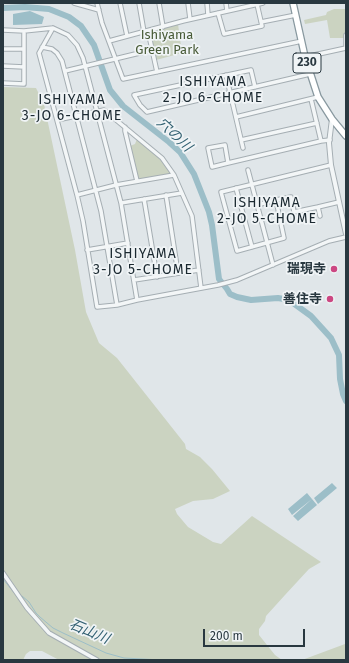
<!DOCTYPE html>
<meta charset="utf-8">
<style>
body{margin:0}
#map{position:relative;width:349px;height:663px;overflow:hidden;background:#e0e6e9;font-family:"Fira Sans",sans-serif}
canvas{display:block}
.frame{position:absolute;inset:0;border:4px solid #293840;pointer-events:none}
.scale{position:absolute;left:203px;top:629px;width:102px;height:18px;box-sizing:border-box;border:2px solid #293840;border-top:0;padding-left:5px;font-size:12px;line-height:14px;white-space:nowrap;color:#293840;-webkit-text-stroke:3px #f0f4f6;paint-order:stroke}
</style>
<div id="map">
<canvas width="349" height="663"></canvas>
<div class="frame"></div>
<div class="scale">200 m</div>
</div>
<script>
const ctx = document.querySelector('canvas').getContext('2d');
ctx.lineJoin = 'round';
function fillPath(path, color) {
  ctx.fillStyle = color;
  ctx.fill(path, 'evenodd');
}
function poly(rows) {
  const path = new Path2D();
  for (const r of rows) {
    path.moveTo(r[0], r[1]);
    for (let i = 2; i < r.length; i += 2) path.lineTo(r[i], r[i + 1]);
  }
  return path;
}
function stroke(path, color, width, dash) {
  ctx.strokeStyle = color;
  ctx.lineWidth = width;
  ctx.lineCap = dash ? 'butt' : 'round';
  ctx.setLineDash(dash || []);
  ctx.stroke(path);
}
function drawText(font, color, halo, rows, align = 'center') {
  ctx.font = font + ' "Fira Sans","Noto Sans JP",sans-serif';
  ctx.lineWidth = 3.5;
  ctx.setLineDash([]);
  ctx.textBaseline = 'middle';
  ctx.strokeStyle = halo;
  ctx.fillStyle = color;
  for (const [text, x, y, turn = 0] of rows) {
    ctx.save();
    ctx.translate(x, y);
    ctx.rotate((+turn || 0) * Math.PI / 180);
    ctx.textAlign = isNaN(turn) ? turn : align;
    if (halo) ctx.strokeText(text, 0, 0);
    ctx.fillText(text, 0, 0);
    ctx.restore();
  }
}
const green = poly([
 [334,9,345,9,345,38,330,38,327,20,305,24,304,20,326,15,327,12],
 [178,24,182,53,156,60,150,35,151,32],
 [3,87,36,88,44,104,75,250,86,312,99,343,117,358,185,444,186,449,200,457,212,469,230,491,213,499,193,501,175,509,177,514,188,527,213,542,221,544,252,516,321,562,309,569,285,595,266,616,265,621,259,629,259,635,275,655,282,660,59,660,42,651,30,651,26,654,23,660,3,660],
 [137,139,161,159,171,174,139,180,138,178,130,146,135,144],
 [345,644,346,660,302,660]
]);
const water = poly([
 [30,11,44,17,42,24,13,25,13,14],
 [332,483,337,488,318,504,314,498],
 [307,493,312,499,292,515,288,509],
 [312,499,317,505,298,521,293,516]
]);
const stream = poly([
 [3,579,16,595],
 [22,596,29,602,36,613,40,617,53,628,63,633,106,653,124,658,161,660]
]);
const river = poly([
 [3,8,25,7,49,9,69,17,81,26,94,45,110,90,123,106,169,142,180,152,194,174,209,212,212,225,219,279,227,289,230,294,237,297,251,300,278,298,289,300,311,316,331,338,339,355,340,379,343,394,346,401]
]);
const minor = poly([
 [74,3,99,10],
 [97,3,102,23,123,79,302,41],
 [120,3,127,36],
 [139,3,144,32],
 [159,3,163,27],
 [188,3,190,19],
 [207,3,208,15],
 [226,3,227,11],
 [218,13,224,34,262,26,257,4],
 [261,22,296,15],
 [53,28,39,53,77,195,83,221,97,307,117,305,137,300,218,285,237,280,329,241,346,237],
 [3,30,24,31,53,28,68,35,77,45,83,58,121,203,137,300],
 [148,31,157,72],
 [109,41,183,21,263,3],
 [42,47,52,49,57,53,62,61,101,211,117,305],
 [346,48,346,35],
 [3,49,24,49],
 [305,57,346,48],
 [3,66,24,67],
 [65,71,152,50],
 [226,75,243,148],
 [3,83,24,84,24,31],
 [255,87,251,70,134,95,140,105,147,112,310,74],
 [311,99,321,141,330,140],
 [236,117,318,97],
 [57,120,104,110,162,158,174,175,192,216,201,288],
 [125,127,125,131,137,181],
 [241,140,317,123],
 [228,163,225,145,208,148,212,167,228,163,321,141],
 [248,170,273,265],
 [236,188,252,247],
 [77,195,116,185,174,175],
 [166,195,178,273],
 [144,199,157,277],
 [276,200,291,197,294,212,318,207],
 [121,203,182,193],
 [257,205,276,200,284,238,237,251,221,192,331,165],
 [320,216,318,207,339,202],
 [87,250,128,243],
 [134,280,199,270],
 [3,573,27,608,49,633,97,660]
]);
const tertiary = poly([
 [332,119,329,143,331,165,346,234]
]);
const trunk = poly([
 [293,3,305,57,318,97,332,119,346,136]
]);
const markers = [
 [334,269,4,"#cc4782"],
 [330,299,4,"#cc4782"]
];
const shields = [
 [307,63,28]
];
const shieldNames = [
 ["230",307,63]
];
const parkNames = [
 ["Ishiyama",167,35],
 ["Green Park",167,50]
];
const poiNames = [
 ["瑞現寺",326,269],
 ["善住寺",322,299]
];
const neighbourhoodNames = [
 ["ISHIYAMA",213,82],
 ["2-JO 6-CHOME",213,98],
 ["ISHIYAMA",72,100],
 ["3-JO 6-CHOME",72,116],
 ["ISHIYAMA",267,203],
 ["2-JO 5-CHOME",267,219],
 ["ISHIYAMA",143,254],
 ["3-JO 5-CHOME",143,270]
];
const waterNames = [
 ["穴の川",174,135,43],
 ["石山川",89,632,23]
];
fillPath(green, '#cbd3c1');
fillPath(water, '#9cbec8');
stroke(stream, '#9cbec8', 1);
stroke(river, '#9cbec8', 6);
stroke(minor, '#a5aeb3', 5.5);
stroke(tertiary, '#a5aeb3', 6);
stroke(trunk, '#88989f', 8);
stroke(minor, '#f3f6f7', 3.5);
stroke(tertiary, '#f3f6f7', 4);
stroke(trunk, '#fff', 5.5);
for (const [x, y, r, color] of markers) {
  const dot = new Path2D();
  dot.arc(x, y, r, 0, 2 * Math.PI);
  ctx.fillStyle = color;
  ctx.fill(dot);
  stroke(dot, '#f0f4f6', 1.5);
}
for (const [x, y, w] of shields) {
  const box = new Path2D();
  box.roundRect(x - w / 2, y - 10, w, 20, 3);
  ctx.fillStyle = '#f0f4f6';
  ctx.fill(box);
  stroke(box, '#293840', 1);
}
drawText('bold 12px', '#293840', null, shieldNames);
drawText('13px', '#485b37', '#f0f4f6', parkNames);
drawText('bold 13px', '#293840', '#f0f4f6', poiNames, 'right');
ctx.letterSpacing = '1px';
drawText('14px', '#1b2931', '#f0f4f6', neighbourhoodNames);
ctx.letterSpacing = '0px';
drawText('italic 14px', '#346273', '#f0f4f6', waterNames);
</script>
